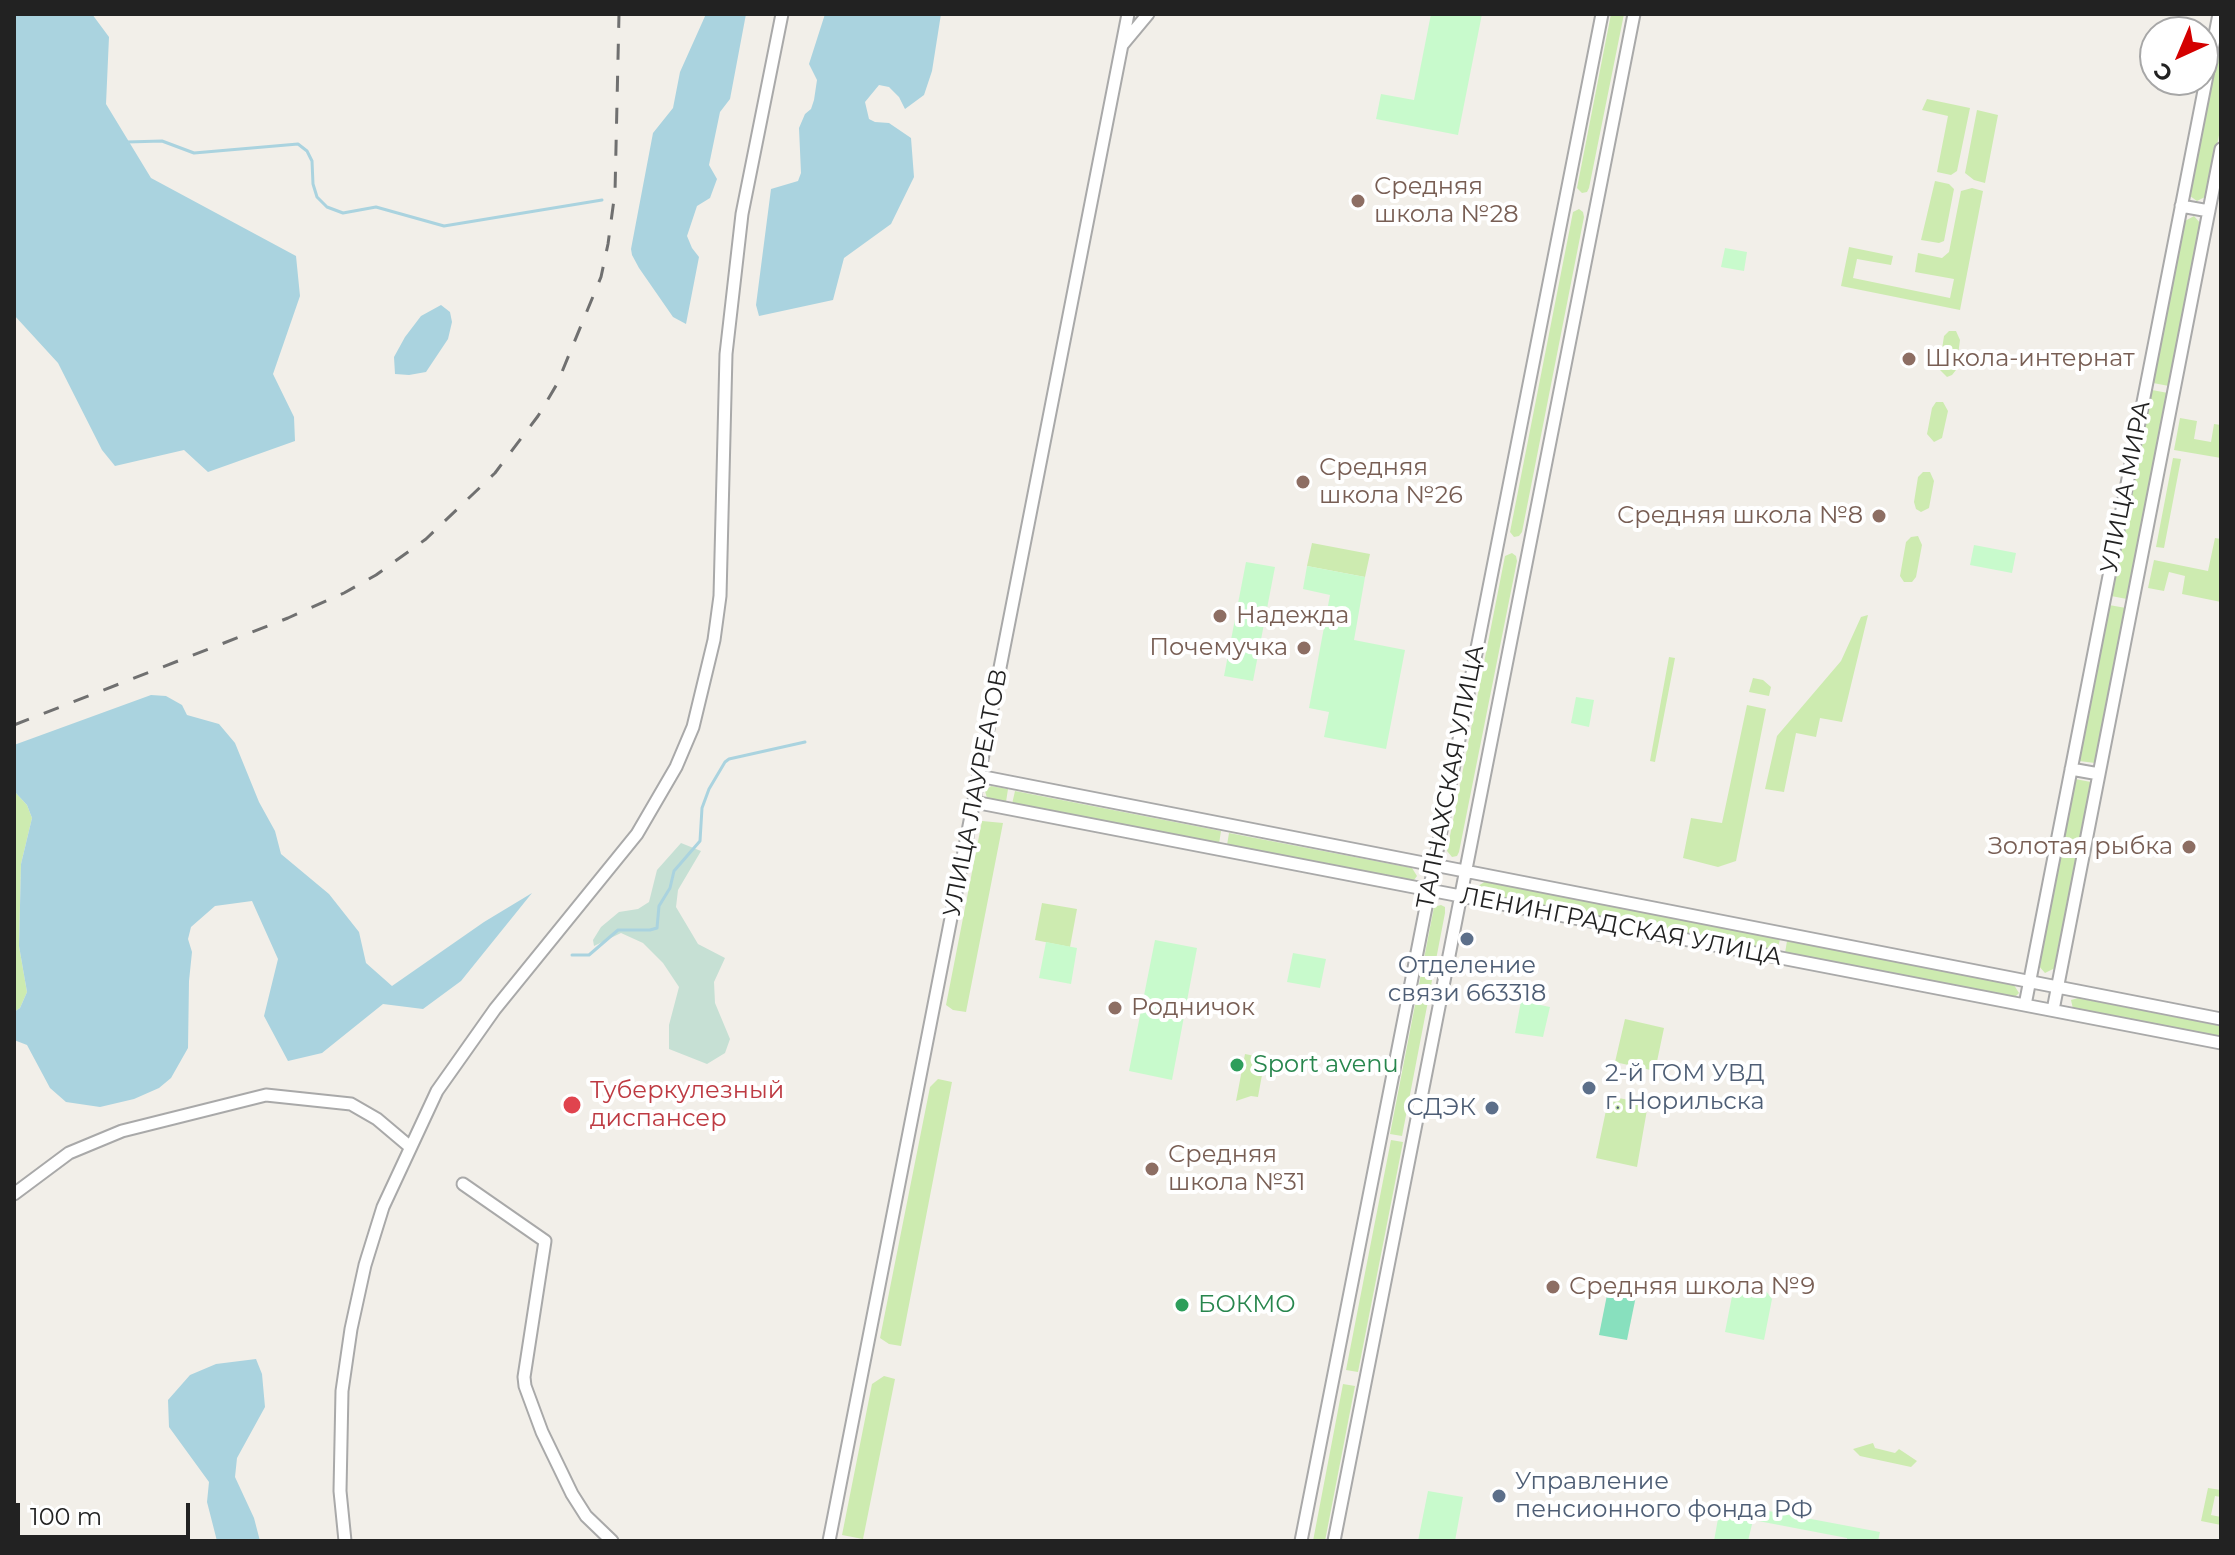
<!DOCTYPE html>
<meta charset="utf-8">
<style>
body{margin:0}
#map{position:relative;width:2235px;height:1555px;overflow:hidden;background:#f2efe9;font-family:Montserrat,sans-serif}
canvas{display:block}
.frame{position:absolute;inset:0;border:16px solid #222;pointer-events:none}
.north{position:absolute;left:2139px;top:16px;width:80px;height:80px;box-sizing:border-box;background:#fff;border:2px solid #a7a7a7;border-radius:50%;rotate:224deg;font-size:22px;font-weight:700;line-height:32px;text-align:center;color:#222}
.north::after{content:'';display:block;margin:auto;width:28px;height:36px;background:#d40000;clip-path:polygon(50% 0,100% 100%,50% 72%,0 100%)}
.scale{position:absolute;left:16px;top:1503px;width:174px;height:36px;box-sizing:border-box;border:4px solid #222;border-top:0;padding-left:10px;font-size:24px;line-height:28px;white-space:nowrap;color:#222;-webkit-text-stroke:6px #fff;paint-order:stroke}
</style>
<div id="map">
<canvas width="2235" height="1555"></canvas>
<div class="frame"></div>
<div class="north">С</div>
<div class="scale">100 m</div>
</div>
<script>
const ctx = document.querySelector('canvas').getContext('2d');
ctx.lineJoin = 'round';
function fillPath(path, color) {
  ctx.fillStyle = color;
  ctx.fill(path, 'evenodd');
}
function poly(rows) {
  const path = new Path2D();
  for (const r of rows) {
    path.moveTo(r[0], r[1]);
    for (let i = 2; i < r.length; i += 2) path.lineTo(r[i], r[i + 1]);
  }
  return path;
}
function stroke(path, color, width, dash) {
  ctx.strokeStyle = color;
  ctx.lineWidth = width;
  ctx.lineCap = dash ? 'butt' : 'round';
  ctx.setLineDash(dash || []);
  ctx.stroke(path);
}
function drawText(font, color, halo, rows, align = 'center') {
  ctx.font = font + ' Montserrat,sans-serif';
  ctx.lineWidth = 8;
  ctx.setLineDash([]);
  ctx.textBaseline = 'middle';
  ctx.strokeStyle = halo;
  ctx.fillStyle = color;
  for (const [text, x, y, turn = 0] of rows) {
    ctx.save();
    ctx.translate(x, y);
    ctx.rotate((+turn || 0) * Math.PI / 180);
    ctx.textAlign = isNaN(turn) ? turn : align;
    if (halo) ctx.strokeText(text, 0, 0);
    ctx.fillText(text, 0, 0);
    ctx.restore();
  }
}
const grass = poly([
 [1611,14,1624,14,1589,188,1587,192,1582,193,1577,188],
 [2221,39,2221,125,2207,196,2197,201,2190,196],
 [1927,99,1970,108,1957,171,1951,175,1937,172,1948,116,1922,110],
 [1977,110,1998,115,1985,183,1974,180,1965,173],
 [1935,181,1949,184,1954,189,1944,241,1939,243,1921,240],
 [1972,188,1983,191,1960,310,1841,286,1849,247,1893,256,1891,265,1857,259,1853,278,1950,298,1954,279,1915,272,1918,253,1942,258,1949,252,1961,191],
 [1579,209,1583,212,1584,217,1522,532,1519,536,1514,537,1510,532,1573,212],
 [2194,216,2201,224,2169,386,2153,383,2185,221],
 [1949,331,1956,331,1960,340,1956,370,1952,375,1947,377,1939,369,1944,336],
 [2152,390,2168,393,2127,599,2111,596],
 [1936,402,1943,402,1948,411,1942,438,1934,442,1927,434,1932,408],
 [2180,418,2197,421,2194,439,2211,442,2214,424,2221,425,2221,458,2174,450],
 [2173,458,2181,459,2164,548,2156,547],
 [1923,472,1930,472,1934,481,1929,508,1921,512,1916,509,1914,502,1918,477],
 [1918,536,1922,545,1916,577,1912,582,1904,582,1900,576,1906,542,1911,537],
 [2215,538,2221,539,2221,602,2182,594,2185,576,2169,572,2164,591,2148,588,2154,560,2208,571],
 [1312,543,1370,554,1365,577,1307,566],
 [1512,553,1516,556,1517,561,1459,852,1457,856,1452,857,1447,851,1505,556],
 [2109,605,2126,608,2095,763,2079,761],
 [1868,615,1842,722,1820,718,1816,737,1796,733,1784,792,1765,789,1777,736,1841,661,1861,617],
 [1669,657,1675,658,1655,762,1650,761],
 [1753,678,1763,680,1771,687,1769,696,1749,692],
 [1747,705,1766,709,1736,861,1718,867,1683,858,1691,818,1722,823],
 [2075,779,2091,782,2055,968,2045,973,2038,965],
 [991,786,1008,789,1006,802,987,798,985,791],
 [14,791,27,805,32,818,21,864,19,946,27,992,20,1008,14,1012],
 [1015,791,1221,831,1219,844,1012,804],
 [982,821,1003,823,966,1012,953,1010,946,1005],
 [1229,833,1412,868,1417,876,1414,880,1409,881,1227,845],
 [1486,881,1780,939,1777,952,1483,894,1478,886],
 [1042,903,1077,909,1070,947,1035,940],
 [1441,905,1445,907,1445,913,1402,1136,1390,1134,1434,907],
 [1787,941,2014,985,2019,993,2014,998,1785,953],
 [2078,998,2221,1026,2221,1038,2073,1009,2071,1000],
 [1625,1019,1664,1028,1655,1071,1615,1062],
 [1245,1054,1265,1058,1258,1097,1251,1096,1236,1101],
 [938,1079,952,1082,901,1346,889,1344,880,1338,930,1087],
 [1609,1096,1648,1104,1637,1167,1596,1158],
 [1391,1140,1403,1142,1358,1372,1346,1370],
 [884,1376,895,1379,863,1539,842,1535,872,1384],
 [1343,1384,1355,1386,1325,1541,1313,1541],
 [1873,1443,1875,1448,1895,1453,1899,1449,1917,1461,1911,1467,1860,1456,1853,1449],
 [2208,1488,2221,1490,2221,1497,2215,1496,2211,1515,2221,1517,2221,1525,2201,1521]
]);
const wetland = poly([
 [681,843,701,851,678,890,676,907,698,944,725,958,714,982,715,1003,730,1039,725,1053,707,1064,669,1049,669,1025,679,987,663,963,643,943,621,933,594,946,593,940,601,927,619,912,638,909,649,902,657,870]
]);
const park = poly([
 [1431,14,1482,14,1458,135,1376,119,1381,94,1414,100],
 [1725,248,1747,252,1744,271,1721,267],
 [1974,545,2016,553,2012,573,1970,565],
 [1246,562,1275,567,1253,681,1224,676],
 [1307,566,1365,577,1354,640,1405,650,1386,749,1324,737,1329,712,1309,708,1330,595,1303,589],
 [1576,697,1594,700,1589,727,1571,723],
 [1155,940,1197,948,1172,1080,1129,1071],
 [1046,942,1077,948,1071,984,1039,978],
 [1293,953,1326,959,1320,988,1287,982],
 [1521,1001,1550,1007,1543,1037,1515,1033],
 [1735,1281,1762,1286,1772,1299,1764,1340,1725,1332],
 [1428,1491,1463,1497,1455,1541,1418,1541],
 [1721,1502,1880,1532,1878,1541,1847,1541,1847,1538,1753,1520,1748,1541,1714,1541]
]);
const pitch = poly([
 [1609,1285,1637,1291,1627,1340,1599,1335]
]);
const water = poly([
 [14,14,92,14,109,37,106,104,151,178,296,256,300,296,273,374,294,417,295,441,208,472,184,450,115,466,102,450,58,363,14,315],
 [706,14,746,14,730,99,720,112,709,165,717,179,710,198,697,206,687,236,692,248,699,257,686,324,673,317,639,268,632,255,631,249,653,133,673,108,680,72],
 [825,14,941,14,932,71,924,95,905,109,899,97,889,87,879,85,865,102,869,119,875,122,889,123,911,138,914,177,891,224,844,258,833,300,759,316,756,305,771,189,798,181,801,173,799,128,805,114,811,109,814,100,817,80,809,64],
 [441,305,450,312,452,322,448,339,426,372,409,375,395,374,394,357,405,337,421,316],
 [151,695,166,696,182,705,187,715,219,724,235,743,259,802,275,831,281,854,329,894,359,932,366,963,392,986,484,922,532,893,461,981,423,1009,383,1004,322,1053,288,1061,264,1016,278,959,252,901,215,906,191,927,188,939,192,952,189,981,188,1048,171,1078,159,1088,134,1099,100,1107,66,1102,50,1088,27,1045,14,1040,14,1012,20,1008,27,992,19,946,21,864,32,818,27,805,14,791,14,745],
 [256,1359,262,1374,265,1407,237,1458,235,1477,254,1518,260,1541,217,1541,207,1502,209,1482,169,1427,168,1400,190,1375,216,1364]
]);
const stream = poly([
 [127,142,162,141,194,153,298,144,307,151,312,161,313,184,317,197,327,207,343,213,376,207,444,226,602,200],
 [572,955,589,955,618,930,650,930,657,928,659,906,670,888,674,871,700,841,702,808,709,789,725,762,729,759,805,742]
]);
const minor = poly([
 [1123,44,1148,14],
 [2181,206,2209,211],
 [2071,769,2099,774],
 [979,776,2221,1019],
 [974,802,2221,1043],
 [2025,1005,2219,14],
 [2053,1010,2221,149],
 [463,1184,545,1241,524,1377,525,1386,542,1432,572,1494,586,1516,612,1541],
 [14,1194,69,1153,122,1131,266,1095,351,1104,377,1119,409,1146],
 [345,1541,340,1491,342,1391,351,1329,365,1265,383,1207,437,1091,495,1009,637,834,676,767,693,727,714,640,720,596,726,354,742,214,782,14],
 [829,1541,1128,14],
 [1301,1541,1602,14],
 [1334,1541,1634,14]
]);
const rail = poly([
 [14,725,288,618,344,593,376,575,426,539,495,473,538,416,557,384,601,277,608,244,615,192,619,14]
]);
const markers = [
 [1358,201,8,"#8d6e63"],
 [1909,359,8,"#8d6e63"],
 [1303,482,8,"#8d6e63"],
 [1879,516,8,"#8d6e63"],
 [1220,616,8,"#8d6e63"],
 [1304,648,8,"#8d6e63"],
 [2189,847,8,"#8d6e63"],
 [1467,939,8,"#5c6f8a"],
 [1115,1008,8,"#8d6e63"],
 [1237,1065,8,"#2e9e5b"],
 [1589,1088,8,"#5c6f8a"],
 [572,1105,10,"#e0444e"],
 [1492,1108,8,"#5c6f8a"],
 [1152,1169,8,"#8d6e63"],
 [1553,1287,8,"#8d6e63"],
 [1182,1305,8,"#2e9e5b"],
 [1499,1496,8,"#5c6f8a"]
];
const educationNames = [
 ["Средняя",1374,187],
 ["школа №28",1374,215],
 ["Школа-интернат",1925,359],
 ["Средняя",1319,468],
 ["школа №26",1319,496],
 ["Средняя школа №8",1863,516,"right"],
 ["Надежда",1236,616],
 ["Почемучка",1288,648,"right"],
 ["Золотая рыбка",2173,847,"right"],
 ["Родничок",1131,1008],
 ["Средняя",1168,1155],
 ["школа №31",1168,1183],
 ["Средняя школа №9",1569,1287]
];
const streetNames = [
 ["УЛИЦА МИРА",2126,487,-79],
 ["ТАЛНАХСКАЯ УЛИЦА",1451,777,-79],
 ["УЛИЦА ЛАУРЕАТОВ",976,793,-79],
 ["ЛЕНИНГРАДСКАЯ УЛИЦА",1621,927,11]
];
const serviceNames = [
 ["Отделение",1467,966,"center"],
 ["связи 663318",1467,994,"center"],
 ["2-й ГОМ УВД",1605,1074],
 ["г. Норильска",1605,1102],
 ["СДЭК",1476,1108,"right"],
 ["Управление",1515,1482],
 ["пенсионного фонда РФ",1515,1510]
];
const leisureNames = [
 ["Sport avenu",1253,1065],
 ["БОКМО",1198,1305]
];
const healthNames = [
 ["Туберкулезный",590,1091],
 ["диспансер",590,1119]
];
fillPath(grass, '#cdebb0');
fillPath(wetland, '#c6e0d4');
fillPath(park, '#c8facc');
fillPath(pitch, '#88e0be');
fillPath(water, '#aad3df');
stroke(stream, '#aad3df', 3);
stroke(minor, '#a9a9a9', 15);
stroke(minor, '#fff', 11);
stroke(rail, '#707070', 3, [16, 16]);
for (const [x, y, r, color] of markers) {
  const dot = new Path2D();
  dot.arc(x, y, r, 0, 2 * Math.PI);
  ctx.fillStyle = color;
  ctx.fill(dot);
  stroke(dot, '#fff', 3);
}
drawText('24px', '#785e54', '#fff', educationNames, 'left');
drawText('24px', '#222', '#fff', streetNames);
drawText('24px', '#4e5e75', '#fff', serviceNames, 'left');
drawText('24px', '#27864d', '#fff', leisureNames, 'left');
drawText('24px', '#be3a42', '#fff', healthNames, 'left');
</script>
